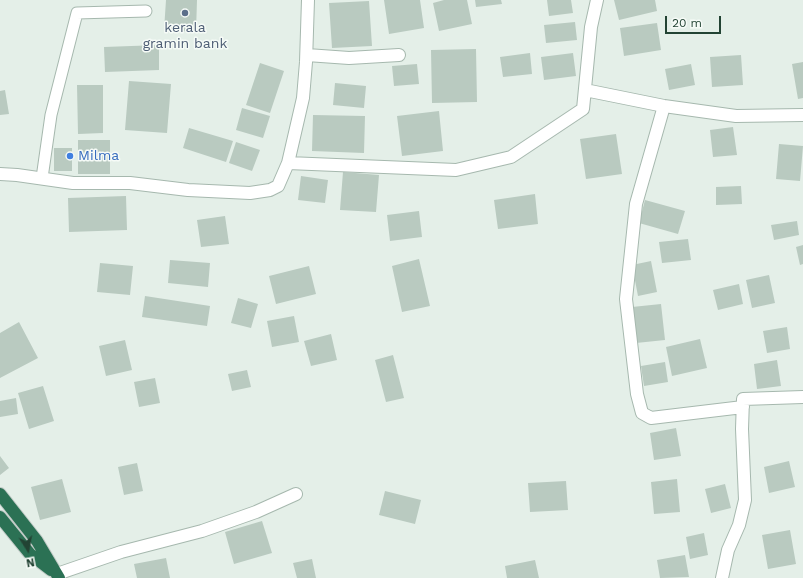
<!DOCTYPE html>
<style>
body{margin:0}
#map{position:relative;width:803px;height:578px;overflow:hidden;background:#e4efe8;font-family:"Work Sans",sans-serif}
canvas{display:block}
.north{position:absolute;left:8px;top:530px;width:40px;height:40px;-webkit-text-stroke:3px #f6fbf7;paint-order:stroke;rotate:169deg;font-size:11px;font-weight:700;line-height:16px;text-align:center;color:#224333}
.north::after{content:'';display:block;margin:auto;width:14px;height:18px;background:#224333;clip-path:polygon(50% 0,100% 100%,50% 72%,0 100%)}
.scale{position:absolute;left:665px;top:16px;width:56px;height:18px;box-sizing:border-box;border:2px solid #224333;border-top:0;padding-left:5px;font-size:12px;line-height:14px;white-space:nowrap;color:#224333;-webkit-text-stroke:3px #f6fbf7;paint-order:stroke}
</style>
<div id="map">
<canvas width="803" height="578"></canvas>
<div class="north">N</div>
<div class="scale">20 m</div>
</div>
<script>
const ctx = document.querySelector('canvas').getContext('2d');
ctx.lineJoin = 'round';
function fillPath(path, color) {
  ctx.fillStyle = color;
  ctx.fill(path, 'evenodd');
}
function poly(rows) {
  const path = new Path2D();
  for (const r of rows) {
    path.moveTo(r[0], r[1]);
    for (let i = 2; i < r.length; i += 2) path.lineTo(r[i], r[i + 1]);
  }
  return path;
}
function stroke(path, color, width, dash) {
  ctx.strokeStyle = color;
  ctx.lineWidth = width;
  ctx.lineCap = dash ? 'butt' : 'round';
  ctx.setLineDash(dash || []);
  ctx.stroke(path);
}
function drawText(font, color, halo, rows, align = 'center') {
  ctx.font = font + ' "Work Sans",sans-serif';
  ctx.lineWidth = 3;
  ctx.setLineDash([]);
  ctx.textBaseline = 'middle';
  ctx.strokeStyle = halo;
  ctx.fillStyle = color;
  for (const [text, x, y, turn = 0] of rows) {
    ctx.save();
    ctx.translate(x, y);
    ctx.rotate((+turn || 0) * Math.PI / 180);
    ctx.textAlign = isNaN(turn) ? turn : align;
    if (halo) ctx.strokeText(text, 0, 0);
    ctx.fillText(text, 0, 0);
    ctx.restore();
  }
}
const building = poly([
 [166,0,197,0,196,32,164,30],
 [384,0,420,0,424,28,389,34],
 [444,0,467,0,472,24,439,31,433,3],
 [475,0,501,0,502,4,476,7],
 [547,0,571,0,573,13,549,16],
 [614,0,655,0,657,11,619,20],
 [369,1,372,46,332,48,329,3],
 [575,22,577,40,546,43,544,25],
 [657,23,661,50,624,56,620,28],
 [159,45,159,70,105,72,104,47],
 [476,49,477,102,432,103,431,50],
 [530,53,532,74,503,77,500,57],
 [573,53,576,76,544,80,541,57],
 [741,55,743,85,712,87,710,57],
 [803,62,803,98,798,99,792,64],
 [260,63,284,71,270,113,246,105],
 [417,64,419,84,394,86,392,66],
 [691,64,695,85,669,90,665,69],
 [129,81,171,84,167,133,125,130],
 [335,83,366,86,364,108,333,105],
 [77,85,103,85,103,133,78,134],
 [5,90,9,114,0,115,0,91],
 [242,108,270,116,263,138,236,130],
 [439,111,443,151,402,156,397,116],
 [313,115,365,116,364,153,312,151],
 [733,127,737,155,713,157,710,130],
 [189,128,233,141,226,162,183,148],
 [616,134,622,174,586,179,580,139],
 [78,140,110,140,110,174,78,174],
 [236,142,260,150,252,171,229,163],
 [779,144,803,146,800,181,776,179],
 [54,148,72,148,72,171,54,171],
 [343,172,379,175,376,212,340,210],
 [301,176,328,180,325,203,298,200],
 [741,186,742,204,716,205,716,187],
 [535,194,538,224,498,229,494,200],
 [126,196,127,230,69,232,68,198],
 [645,200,685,211,678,234,639,223],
 [419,211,422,237,390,241,387,215],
 [225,216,229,244,201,247,197,220],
 [797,221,799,235,774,240,771,225],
 [688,239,691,260,662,263,659,242],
 [803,245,803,264,800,265,796,247],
 [419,259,430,306,402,312,392,266],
 [170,260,210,263,208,287,168,283],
 [651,261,657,292,638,296,632,265],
 [100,263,133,266,130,295,97,292],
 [309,266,316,294,276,304,269,276],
 [769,275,775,303,752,308,746,280],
 [739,284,743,304,718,310,713,290],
 [145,296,210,306,207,326,142,317],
 [238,298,258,304,251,328,231,323],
 [661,304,665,340,636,343,632,307],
 [294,316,299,342,272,347,267,321],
 [19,322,38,358,0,378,0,333],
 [787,327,790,349,767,353,763,331],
 [331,334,337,360,311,366,304,341],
 [700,339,707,368,672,376,666,347],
 [125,340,132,370,106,376,99,346],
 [393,355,404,398,386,402,375,360],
 [777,360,781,386,757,389,754,364],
 [665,362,668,382,644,386,641,366],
 [247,370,251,387,232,391,228,374],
 [155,378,160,403,139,407,134,382],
 [43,386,54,421,29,429,18,393],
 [16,398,18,414,0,417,0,401],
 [676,428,681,456,654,460,650,433],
 [0,456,9,468,0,475],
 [789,461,795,487,769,493,764,467],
 [137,463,143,491,124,495,118,467],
 [62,479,71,512,40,520,31,487],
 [677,479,680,512,654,514,651,482],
 [566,481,568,510,530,512,528,483],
 [725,484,731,508,711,513,705,489],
 [385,491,421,500,415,524,379,515],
 [262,521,272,553,234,564,225,532],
 [790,530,796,564,768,569,762,535],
 [704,533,708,555,690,559,686,537],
 [685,555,689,577,660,578,657,560],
 [166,558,170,578,137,578,134,564],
 [312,559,316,578,297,578,293,563],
 [535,560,539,578,507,578,505,566]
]);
const lane = poly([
 [42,178,51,115,77,13,146,11]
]);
const street = poly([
 [307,55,349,58,399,55],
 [585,90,664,106,736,116,803,115],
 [664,106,636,204,626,299,637,394,642,413,651,418,743,407],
 [288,163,456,170,511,157,583,109,591,27,597,0],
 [0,174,17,175,73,183,130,183,188,190,250,193,270,190,278,186,288,163,303,98,306,62,308,0],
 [57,574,121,552,202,531,256,512,296,494],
 [722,578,728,550,739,525,745,500,742,429,743,399,803,397]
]);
const highway = poly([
 [0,494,37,541,59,578],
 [0,517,30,554,51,570]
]);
const markers = [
 [185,13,4,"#5c6f8a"],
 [70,156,4,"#3f7fe0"]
];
const serviceNames = [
 ["kerala",185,28],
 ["gramin bank",185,44]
];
const shopNames = [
 ["Milma",78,156]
];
fillPath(building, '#b9cac0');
stroke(lane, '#a6b8ae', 13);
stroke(street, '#a6b8ae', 14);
stroke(highway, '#c1cac6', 14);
stroke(lane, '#fff', 11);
stroke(street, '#fff', 12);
stroke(highway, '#2b7154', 12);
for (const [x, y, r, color] of markers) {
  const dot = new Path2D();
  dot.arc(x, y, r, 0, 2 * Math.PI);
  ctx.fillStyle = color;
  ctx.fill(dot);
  stroke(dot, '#f6fbf7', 1.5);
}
drawText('14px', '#4e5e75', '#f6fbf7', serviceNames);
drawText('14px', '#366cbe', '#f6fbf7', shopNames, 'left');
</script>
